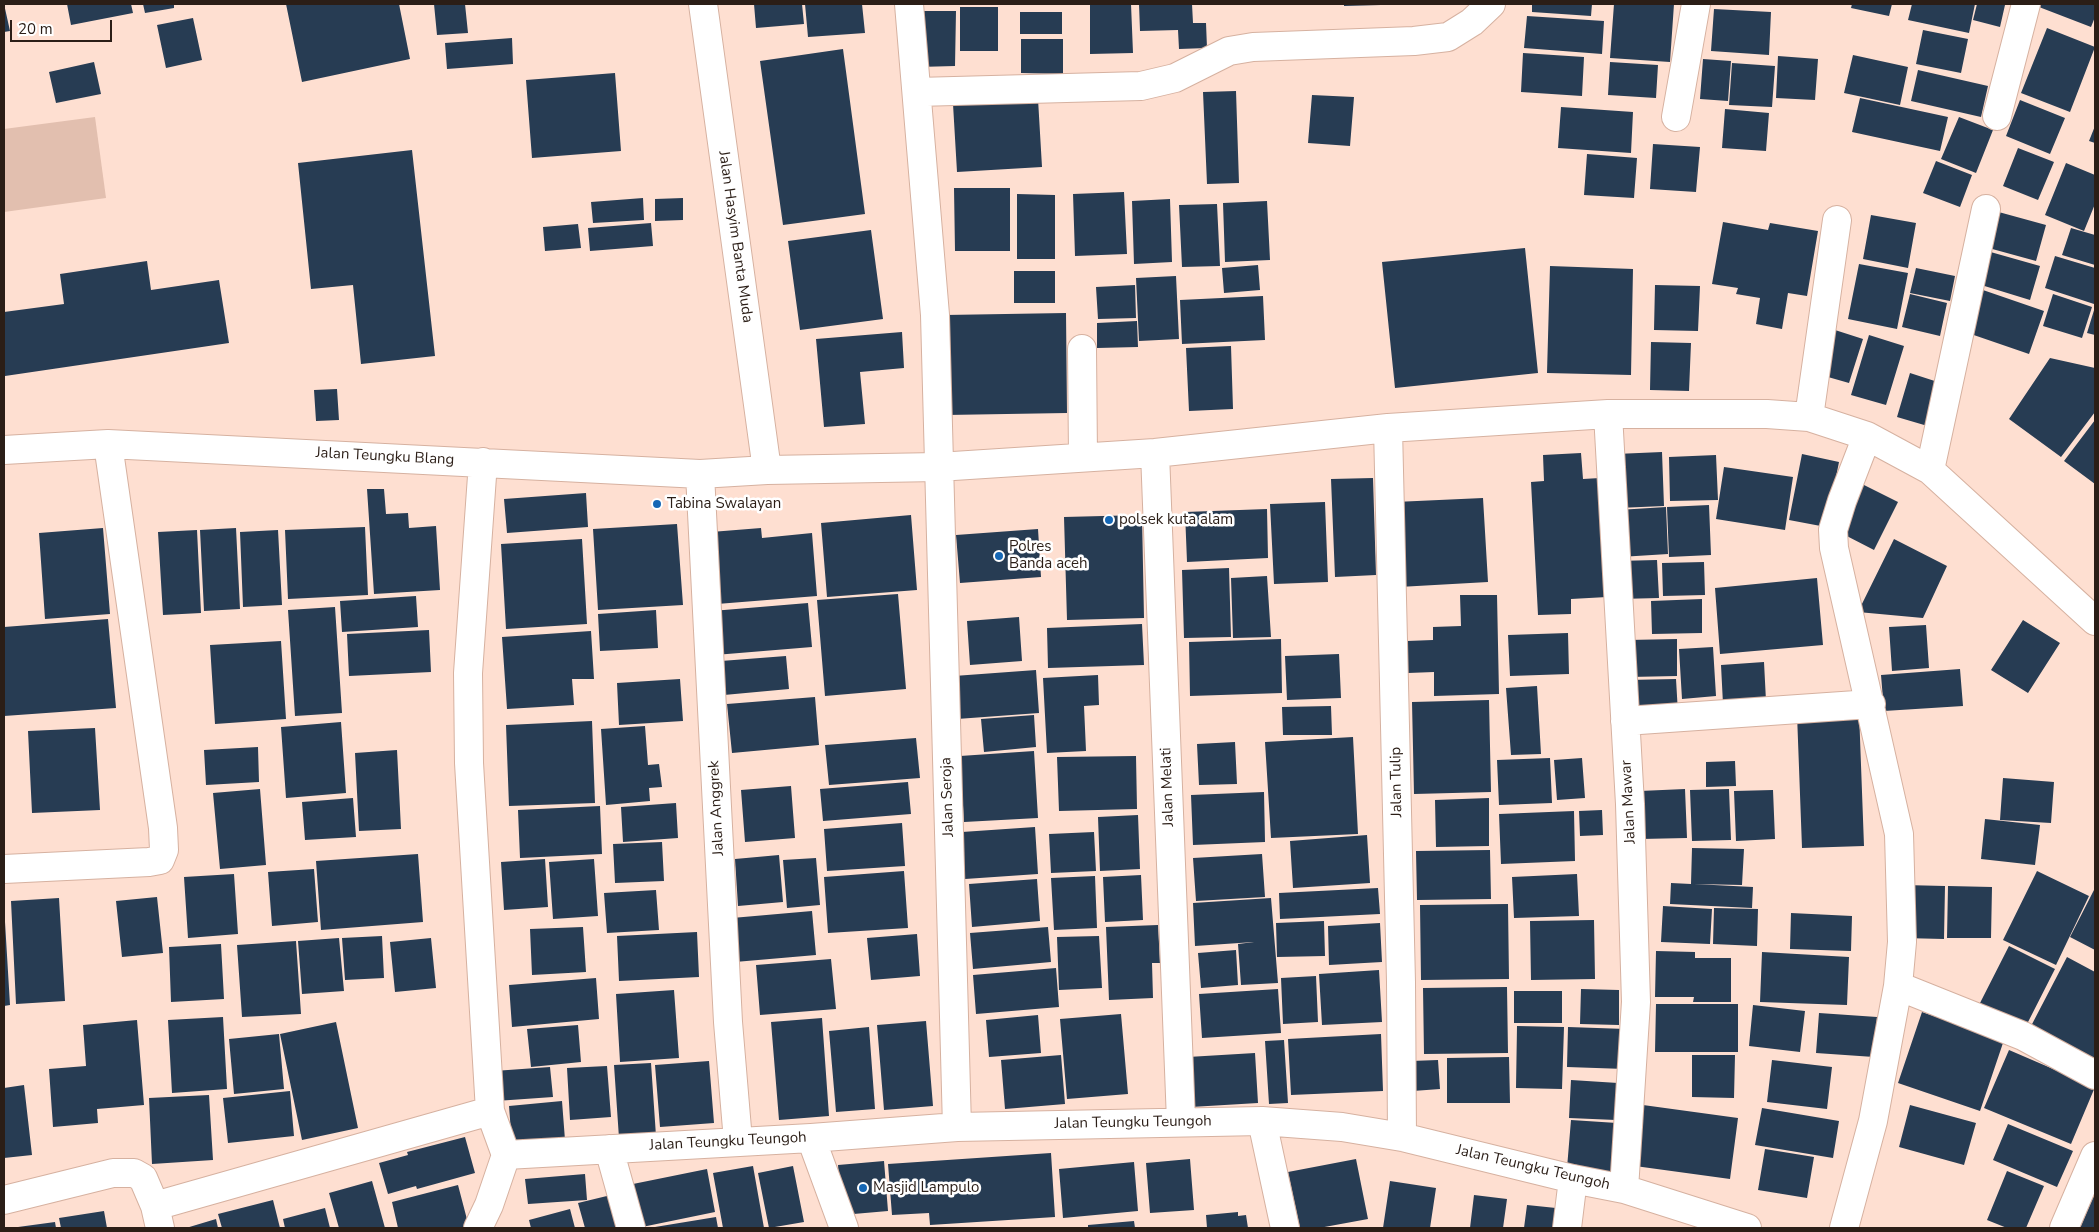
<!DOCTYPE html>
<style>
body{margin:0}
#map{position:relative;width:2099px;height:1232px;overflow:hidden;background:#fedfd1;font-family:"Nunito Sans",sans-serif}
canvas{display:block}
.frame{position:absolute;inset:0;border:5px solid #2b1e17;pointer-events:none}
.scale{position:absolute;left:10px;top:20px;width:102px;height:22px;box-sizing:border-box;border:2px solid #2b1e17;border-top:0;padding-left:6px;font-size:15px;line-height:18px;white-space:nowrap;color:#2b1e17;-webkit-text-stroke:4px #fff;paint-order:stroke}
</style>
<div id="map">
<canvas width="2099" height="1232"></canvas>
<div class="frame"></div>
<div class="scale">20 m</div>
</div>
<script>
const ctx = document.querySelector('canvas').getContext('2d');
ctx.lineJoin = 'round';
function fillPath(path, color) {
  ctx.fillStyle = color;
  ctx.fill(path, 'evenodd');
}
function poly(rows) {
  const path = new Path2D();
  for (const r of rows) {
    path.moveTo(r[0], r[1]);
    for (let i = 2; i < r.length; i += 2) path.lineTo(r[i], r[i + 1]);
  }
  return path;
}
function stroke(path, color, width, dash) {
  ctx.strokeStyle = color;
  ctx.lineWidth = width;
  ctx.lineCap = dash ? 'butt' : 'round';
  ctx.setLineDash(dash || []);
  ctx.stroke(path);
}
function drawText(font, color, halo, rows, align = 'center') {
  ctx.font = font + ' "Nunito Sans",sans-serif';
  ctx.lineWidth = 5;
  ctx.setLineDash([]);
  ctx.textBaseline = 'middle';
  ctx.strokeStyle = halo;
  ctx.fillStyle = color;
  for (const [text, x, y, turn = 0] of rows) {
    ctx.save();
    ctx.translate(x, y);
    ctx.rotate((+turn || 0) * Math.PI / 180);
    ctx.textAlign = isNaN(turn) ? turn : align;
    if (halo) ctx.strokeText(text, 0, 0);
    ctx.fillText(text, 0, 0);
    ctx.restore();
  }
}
const green = poly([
 [95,117,106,198,4,212,4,129]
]);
const building = poly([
 [4,4,10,31,4,32],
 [67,4,131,4,133,13,71,25],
 [143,4,174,4,174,8,145,13],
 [286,4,399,4,410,59,302,82],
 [434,4,465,4,468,33,437,35],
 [754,4,802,4,804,24,756,28],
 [805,4,862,4,865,33,808,37],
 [1090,4,1131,4,1133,53,1090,54],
 [1139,4,1192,4,1193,23,1206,23,1207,48,1179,49,1178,30,1140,31],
 [1344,4,1381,4,1381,5,1344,6],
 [1532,4,1592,4,1591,16,1532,12],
 [1614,4,1674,4,1670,62,1610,58],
 [1852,4,1892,4,1889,16,1851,8],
 [1912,4,1975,4,1969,33,1908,20],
 [1977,4,2005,5,2000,27,1973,20],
 [2040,4,2095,4,2095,17,2091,27,2039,7],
 [960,7,998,7,998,51,960,51],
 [1714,9,1771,12,1769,55,1711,51],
 [917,11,956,11,955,66,918,67],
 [1020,12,1062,12,1062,34,1020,34],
 [1527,16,1604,21,1602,54,1524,48],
 [193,18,202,60,166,68,157,25],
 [2047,28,2095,47,2070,112,2021,93],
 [1923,30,1968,39,1961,73,1916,64],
 [512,38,513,64,447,69,445,43],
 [1021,39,1063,39,1063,74,1021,73],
 [843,49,865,214,783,225,760,61],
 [1523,53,1584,57,1582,96,1521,92],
 [1853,55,1908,67,1900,105,1844,93],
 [1778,56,1818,59,1815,100,1776,98],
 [1703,59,1731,61,1728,101,1700,99],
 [94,62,101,94,56,103,49,72],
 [1610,62,1658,65,1656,98,1608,95],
 [1732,63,1775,66,1772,107,1729,105],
 [1918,70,1988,86,1981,117,1911,101],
 [615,73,621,151,532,158,526,80],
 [1236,91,1239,183,1207,184,1203,92],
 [1312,95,1354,97,1350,146,1308,143],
 [1860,98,1948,117,1940,151,1852,132],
 [1038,99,1042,167,957,172,953,104],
 [2020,100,2065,118,2050,154,2006,136],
 [1561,107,1633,112,1631,153,1558,148],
 [1725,109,1769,113,1766,151,1722,148],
 [1959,117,1993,130,1976,173,1941,159],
 [2095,126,2095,143,2089,141],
 [1653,144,1700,147,1696,192,1650,189],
 [2018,148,2054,162,2038,200,2003,186],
 [412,150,435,356,361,364,353,285,311,289,298,163],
 [1587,154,1637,158,1634,198,1584,195],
 [1936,161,1972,175,1960,207,1923,193],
 [2066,163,2095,175,2095,204,2084,231,2045,215],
 [954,188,1010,188,1010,251,955,251],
 [1124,192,1127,254,1075,256,1073,194],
 [1017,194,1055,195,1055,259,1017,259],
 [643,198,644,220,593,223,591,202],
 [683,198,683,220,655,221,655,199],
 [1170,199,1172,262,1134,264,1132,201],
 [1267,201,1270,260,1225,262,1223,203],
 [1217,204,1220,266,1182,267,1179,205],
 [1995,211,2046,225,2036,261,1985,247],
 [1871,215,1916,223,1908,268,1863,259],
 [1723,222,1768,230,1770,223,1818,231,1807,296,1788,293,1782,329,1756,324,1760,298,1736,294,1738,288,1712,284],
 [651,223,653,246,590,251,588,228],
 [578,224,581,248,545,251,543,227],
 [2071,228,2095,235,2095,265,2062,255],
 [871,230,883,319,800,330,788,241],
 [1525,248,1538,373,1395,388,1382,262],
 [1987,251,2040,266,2030,300,1978,284],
 [2055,256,2095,268,2094,304,2045,288],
 [147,261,151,290,219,280,229,343,5,376,4,312,64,304,60,274],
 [1859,264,1908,273,1897,329,1848,319],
 [1258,265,1260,290,1224,293,1222,268],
 [1550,266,1633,269,1631,375,1547,373],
 [1916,268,1955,276,1950,301,1910,293],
 [1014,271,1055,271,1055,303,1014,303],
 [1176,276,1179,339,1139,341,1136,278],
 [1135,285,1136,318,1098,319,1096,287],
 [1655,285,1700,286,1698,331,1654,330],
 [1980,289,2044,311,2029,354,1965,332],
 [1910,294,1947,303,1940,336,1902,327],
 [2053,294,2092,307,2082,338,2043,326],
 [1263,296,1265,340,1182,344,1180,300],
 [2095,307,2095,335,2087,333],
 [1066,313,1067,413,946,415,945,315],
 [1137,321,1138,347,1097,348,1097,323],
 [1835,330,1863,339,1849,383,1821,375],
 [902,332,904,368,860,372,865,424,824,427,816,339],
 [1869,335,1904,346,1886,405,1851,395],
 [1651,342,1691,343,1689,391,1650,390],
 [1231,346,1233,409,1189,411,1186,348],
 [2050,358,2095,368,2095,412,2061,457,2009,419],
 [1910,373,1944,384,1931,427,1897,417],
 [337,389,339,420,316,421,314,390],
 [2095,420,2095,484,2064,461],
 [1662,452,1664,506,1618,508,1616,454],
 [1581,453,1583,479,1600,478,1607,597,1571,599,1571,614,1538,615,1531,482,1544,481,1543,455],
 [1802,454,1839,462,1826,527,1789,520],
 [1716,455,1718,500,1670,501,1669,457],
 [1724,467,1793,477,1785,530,1716,519],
 [1373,478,1376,575,1335,577,1331,479],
 [1862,484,1898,502,1874,550,1839,532],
 [367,489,384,489,386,514,408,513,409,528,436,526,440,590,374,594],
 [586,493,588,527,507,533,504,499],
 [1483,498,1488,582,1399,587,1395,502],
 [1325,502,1328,582,1274,584,1270,504],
 [1709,505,1711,555,1669,557,1667,507],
 [1666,507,1668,554,1620,557,1618,510],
 [1267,509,1268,558,1187,562,1185,512],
 [911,515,917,590,827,597,821,523],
 [1142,515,1144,618,1067,620,1064,517],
 [677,524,683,605,598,610,593,529],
 [365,527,368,595,288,599,285,530],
 [103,528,110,614,45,619,39,533],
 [236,528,240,609,204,611,200,530],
 [761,528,762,538,812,533,817,596,717,604,711,532],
 [1038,529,1041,577,960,583,956,535],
 [197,530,201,613,163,615,158,532],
 [278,530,282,605,243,607,240,532],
 [582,539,587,624,506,629,501,544],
 [1894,539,1947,566,1923,618,1858,612],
 [1657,560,1659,598,1619,599,1617,561],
 [1704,562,1705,595,1663,596,1662,563],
 [1229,568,1231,637,1184,638,1182,570],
 [1267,576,1271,637,1233,638,1231,578],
 [1817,578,1823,645,1720,654,1715,588],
 [898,594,906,689,825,696,817,600],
 [1460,595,1497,595,1499,694,1434,696,1434,672,1408,673,1407,641,1433,640,1433,627,1461,626],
 [416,596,418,627,342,632,340,601],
 [1702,599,1702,633,1652,634,1651,601],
 [808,603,812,647,715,655,712,611],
 [335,607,342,713,295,716,288,610],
 [656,610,658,648,600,651,598,614],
 [1019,617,1022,661,970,665,967,621],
 [108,619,116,708,4,716,4,627],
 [2023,620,2060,643,2028,693,1991,670],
 [1142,624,1144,665,1048,668,1047,628],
 [1926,625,1929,668,1892,671,1889,627],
 [429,630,431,672,349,676,347,634],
 [591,631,594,679,572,679,574,705,507,709,502,637],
 [1568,633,1569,674,1510,676,1508,635],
 [1281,639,1282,693,1190,696,1189,642],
 [1677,639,1677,676,1629,677,1628,640],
 [281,641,286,719,215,724,210,645],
 [1713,647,1716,696,1682,699,1679,649],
 [1339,654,1341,698,1287,700,1285,656],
 [786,656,789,689,724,695,721,661],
 [1764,662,1766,701,1723,704,1721,665],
 [1960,669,1963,706,1884,711,1881,675],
 [1036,670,1039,713,957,719,954,676],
 [1098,675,1099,705,1084,706,1086,751,1047,753,1043,678],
 [680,679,683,721,619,725,617,683],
 [1676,679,1678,713,1629,715,1627,680],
 [1537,686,1541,754,1511,755,1506,688],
 [815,697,819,745,732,753,727,704],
 [1489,700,1491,792,1414,794,1412,702],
 [1331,706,1332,735,1283,735,1282,707],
 [1859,711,1864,846,1802,848,1797,714],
 [1034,715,1036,747,984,752,981,719],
 [592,721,595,803,509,806,506,725],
 [341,722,346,793,286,798,281,727],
 [645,726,648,765,659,764,662,787,649,788,650,801,606,805,601,729],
 [95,728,100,810,32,813,28,731],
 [1353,737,1358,834,1271,838,1265,742],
 [916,738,920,778,829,785,825,745],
 [1235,742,1237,784,1199,785,1197,744],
 [258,747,259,782,206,785,204,750],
 [397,750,401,829,359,831,355,753],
 [1034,751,1038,818,964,822,960,756],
 [1136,756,1137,809,1059,811,1057,757],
 [1550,758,1552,803,1499,805,1497,760],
 [1582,758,1585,798,1557,800,1554,760],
 [1735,761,1736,786,1706,787,1706,762],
 [2003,778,2054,782,2051,823,2000,820],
 [908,782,911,814,823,821,820,789],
 [791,786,795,838,745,842,741,790],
 [260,789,266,865,220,869,213,793],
 [1685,789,1687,838,1641,839,1640,791],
 [1729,789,1731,840,1692,841,1690,790],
 [1773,790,1775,839,1736,841,1734,791],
 [1264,792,1265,842,1193,845,1191,795],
 [353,798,356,837,305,840,302,802],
 [1489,798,1489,846,1436,847,1435,800],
 [676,803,678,838,623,842,621,807],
 [600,806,602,854,520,858,518,810],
 [1602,810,1603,835,1580,836,1579,811],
 [1574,811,1575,861,1501,864,1499,814],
 [1138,815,1140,869,1100,871,1098,817],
 [1985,819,2040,825,2035,865,1981,859],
 [902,823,905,866,827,871,824,829],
 [1035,827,1038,874,965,879,962,832],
 [1094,832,1096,871,1051,873,1049,834],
 [1367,835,1370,883,1293,888,1290,841],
 [662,842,664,881,615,883,613,844],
 [1692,848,1744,849,1742,885,1694,884,1753,887,1752,908,1670,904,1671,883,1691,884],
 [1490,850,1491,899,1417,900,1416,851],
 [418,854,423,922,321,930,316,861],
 [1262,854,1265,897,1196,901,1193,858],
 [779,855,783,902,738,906,735,859],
 [816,858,820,905,787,908,783,860],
 [545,859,548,907,504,910,501,862],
 [594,859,598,916,553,919,549,862],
 [314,869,318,922,272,926,268,872],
 [904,871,908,928,828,933,824,877],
 [2037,871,2089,896,2056,965,2003,940],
 [234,874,238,934,188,938,184,877],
 [1577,874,1579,916,1514,918,1512,877],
 [1141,875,1143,920,1105,922,1103,877],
 [1095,876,1097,928,1054,930,1051,878],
 [1037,879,1040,921,972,927,969,884],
 [1904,885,1945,886,1944,939,1903,938],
 [1948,886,1992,887,1991,938,1947,938],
 [1378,888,1380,914,1280,919,1279,893],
 [2095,888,2095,950,2070,937],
 [656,890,659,930,607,933,604,893],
 [157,897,163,953,122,957,116,901],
 [59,898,65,1001,16,1004,11,901],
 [1271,898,1278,983,1241,985,1238,944,1254,942,1195,946,1193,903],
 [1508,904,1509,979,1421,980,1420,905],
 [1663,906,1712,909,1710,944,1661,942],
 [1714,908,1758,909,1757,946,1713,944],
 [812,911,816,955,735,962,732,918],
 [1791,913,1852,916,1851,951,1790,949],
 [1594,920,1595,979,1531,980,1530,921],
 [1324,921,1325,956,1277,957,1276,923],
 [4,922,5,922,10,1005,4,1006],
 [1380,923,1382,962,1329,965,1328,926],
 [1158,925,1160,963,1152,963,1153,998,1109,1000,1106,927],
 [583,927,586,972,532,975,530,929],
 [1048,927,1051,962,973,969,970,933],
 [697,932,699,977,619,981,617,936],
 [917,934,920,976,871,980,867,938],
 [382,936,384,978,345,980,342,938],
 [1099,936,1102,988,1059,990,1057,937],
 [339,938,344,991,302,994,298,941],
 [431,938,436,988,395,992,390,942],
 [296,941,301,1014,242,1017,237,945],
 [221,944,224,999,171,1002,169,947],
 [2009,946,2055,969,2026,1026,1980,1003],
 [1236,950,1238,985,1201,988,1198,953],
 [1656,951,1695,952,1695,958,1731,958,1731,1002,1693,1002,1694,997,1655,997],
 [1762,952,1849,957,1847,1005,1760,1002],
 [2067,957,2095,972,2095,1061,2030,1028],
 [831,959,836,1009,760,1015,756,965],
 [1056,968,1059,1007,976,1014,973,975],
 [1379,970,1382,1022,1322,1025,1319,974],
 [1316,976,1318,1022,1283,1024,1281,978],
 [596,978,599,1019,512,1027,509,985],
 [1507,987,1508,1053,1424,1054,1423,988],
 [1278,989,1281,1033,1202,1038,1199,994],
 [1581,989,1619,990,1619,1025,1580,1024],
 [674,990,679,1058,620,1062,616,994],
 [1514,991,1562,991,1562,1023,1514,1023],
 [1656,1004,1738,1004,1738,1052,1655,1052],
 [1753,1005,1805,1011,1800,1052,1749,1046],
 [1922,1012,2004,1040,1980,1111,1898,1083],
 [1819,1013,1877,1017,1874,1057,1816,1053],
 [1121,1014,1128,1094,1067,1099,1060,1019],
 [1038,1015,1041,1053,989,1057,986,1020],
 [223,1017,227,1089,172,1093,168,1020],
 [822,1018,829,1116,779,1120,771,1022],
 [137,1020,144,1105,97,1109,98,1123,53,1127,49,1069,86,1066,83,1025],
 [926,1021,933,1106,884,1110,877,1025],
 [336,1022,358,1128,302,1140,280,1034],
 [578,1025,581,1062,531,1067,527,1029],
 [1517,1026,1564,1027,1562,1089,1516,1088],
 [869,1027,875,1109,836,1112,829,1031],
 [1568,1027,1626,1029,1625,1069,1567,1067],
 [279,1034,284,1089,234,1094,229,1039],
 [1381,1034,1383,1091,1291,1095,1288,1039],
 [1284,1040,1288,1103,1269,1104,1265,1041],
 [2009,1050,2095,1087,2071,1144,1984,1108],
 [1255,1053,1258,1103,1191,1107,1188,1057],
 [1061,1055,1065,1104,1005,1109,1001,1060],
 [1692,1055,1735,1055,1734,1098,1692,1097],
 [1509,1057,1510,1103,1447,1103,1447,1058],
 [1438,1060,1440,1089,1413,1091,1411,1061],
 [1772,1060,1832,1067,1827,1109,1767,1102],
 [709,1061,714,1123,660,1127,655,1065],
 [651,1063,656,1136,619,1138,614,1065],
 [607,1066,611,1117,570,1120,567,1068],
 [550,1067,553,1097,496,1101,494,1071],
 [1571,1080,1618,1083,1616,1120,1569,1118],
 [24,1085,32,1155,4,1158,4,1088],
 [290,1091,294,1136,228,1143,223,1098],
 [209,1095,213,1160,152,1164,149,1098],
 [562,1101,565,1140,512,1145,509,1106],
 [1643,1105,1738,1118,1730,1179,1635,1166],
 [1910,1105,1976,1123,1964,1165,1899,1147],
 [1762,1108,1839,1121,1833,1158,1755,1145],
 [1571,1120,1617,1123,1613,1172,1567,1168],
 [2008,1124,2073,1151,2057,1187,1993,1160],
 [465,1137,475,1173,417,1189,416,1186,388,1194,379,1163,408,1155,407,1152],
 [1765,1149,1814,1157,1807,1198,1758,1190],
 [1051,1153,1055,1217,930,1225,929,1213,892,1215,888,1164],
 [1190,1159,1194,1210,1150,1213,1146,1163],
 [1356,1159,1368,1219,1319,1228,1300,1228,1288,1172],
 [884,1161,888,1211,842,1215,838,1165],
 [1134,1162,1138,1211,1063,1218,1059,1169],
 [753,1166,764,1228,723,1228,713,1173],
 [793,1166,804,1222,769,1228,758,1173],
 [707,1169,715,1212,642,1227,633,1184],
 [2007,1171,2044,1186,2026,1228,2007,1228,1987,1220],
 [585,1174,587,1200,528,1204,525,1179],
 [372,1181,385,1228,339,1228,329,1193],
 [1390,1181,1436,1188,1430,1228,1383,1228],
 [458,1185,469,1227,398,1228,392,1202],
 [2095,1193,2095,1228,2080,1228],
 [611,1195,620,1228,585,1228,578,1203],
 [1474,1195,1507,1199,1503,1228,1470,1228],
 [273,1200,280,1228,222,1228,218,1214],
 [1527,1205,1556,1208,1554,1228,1524,1228],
 [325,1208,330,1228,285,1228,283,1219],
 [570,1209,575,1228,531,1228,529,1220],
 [104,1211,107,1228,61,1228,59,1218],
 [1238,1212,1238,1216,1246,1215,1248,1228,1207,1228,1206,1215],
 [716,1217,718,1228,655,1228,655,1227],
 [216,1219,218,1228,186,1228],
 [1134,1221,1135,1228,1088,1228,1088,1225],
 [55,1222,56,1228,18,1228,18,1227]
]);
const street = poly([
 [703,4,767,470],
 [909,4,935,315,957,1127],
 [917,92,1141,86,1175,78,1229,51,1253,47,1414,41,1448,37,1472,22,1491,4],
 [1997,116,2026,4],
 [1676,117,1696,4],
 [1082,349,1083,457],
 [1608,414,1630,804,1636,1002,1624,1189],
 [1809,417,1837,220],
 [1388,428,1401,982,1402,1137],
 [4,450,108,444,700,474,767,470,938,467,1155,453,1388,428,1608,414,1767,414,1809,417,1867,436,1930,470,2095,621],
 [1155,453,1181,1121],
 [1930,470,1986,209],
 [700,474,728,1022,738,1141],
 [1625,721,1871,704],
 [4,869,149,862,160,860,164,850,163,828,108,444],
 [1898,986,2023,1036,2095,1075],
 [1262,1121,1285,1228],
 [811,1138,844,1228],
 [609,1149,631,1228],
 [506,1155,811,1138,957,1127,1262,1121,1342,1127,1402,1137,1573,1179,1624,1189,1747,1228],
 [4,1200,113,1173,134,1173,143,1178,155,1206,160,1228],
 [155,1206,490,1111],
 [478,1228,489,1205,506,1155,490,1111,469,763,468,673,483,462],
 [1567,1228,1573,1179],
 [1844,1228,1873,1121,1898,986,1902,942,1899,834,1834,548,1833,530,1842,501,1867,436],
 [2064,1228,2095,1156]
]);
const markers = [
 [657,504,5,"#1567b5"],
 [1109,520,5,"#1567b5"],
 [999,556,5,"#1567b5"],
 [863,1188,5,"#1567b5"]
];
const streetNames = [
 ["Jalan Hasyim Banta Muda",735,237,82],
 ["Jalan Teungku Blang",385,457,3],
 ["Jalan Tulip",1397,782,-91],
 ["Jalan Melati",1168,787,-92],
 ["Jalan Seroja",948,797,-92],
 ["Jalan Mawar",1629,802,-93],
 ["Jalan Anggrek",717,808,-93],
 ["Jalan Teungku Teungoh",1133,1123,-1],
 ["Jalan Teungku Teungoh",728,1142,-3],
 ["Jalan Teungku Teungoh",1533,1168,13]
];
const poiNames = [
 ["Tabina Swalayan",667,504],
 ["polsek kuta alam",1119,520],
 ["Polres",1009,547],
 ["Banda aceh",1009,564],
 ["Masjid Lampulo",873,1188]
];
fillPath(green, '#e2bfaf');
fillPath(building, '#273c53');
stroke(street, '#d6b1a0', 30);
stroke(street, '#fff', 28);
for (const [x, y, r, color] of markers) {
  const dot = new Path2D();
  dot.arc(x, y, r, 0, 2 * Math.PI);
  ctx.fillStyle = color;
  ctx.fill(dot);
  stroke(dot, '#fff', 2);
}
drawText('15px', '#2b1e17', '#fff', streetNames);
drawText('15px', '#2b1e17', '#fff', poiNames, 'left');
</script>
